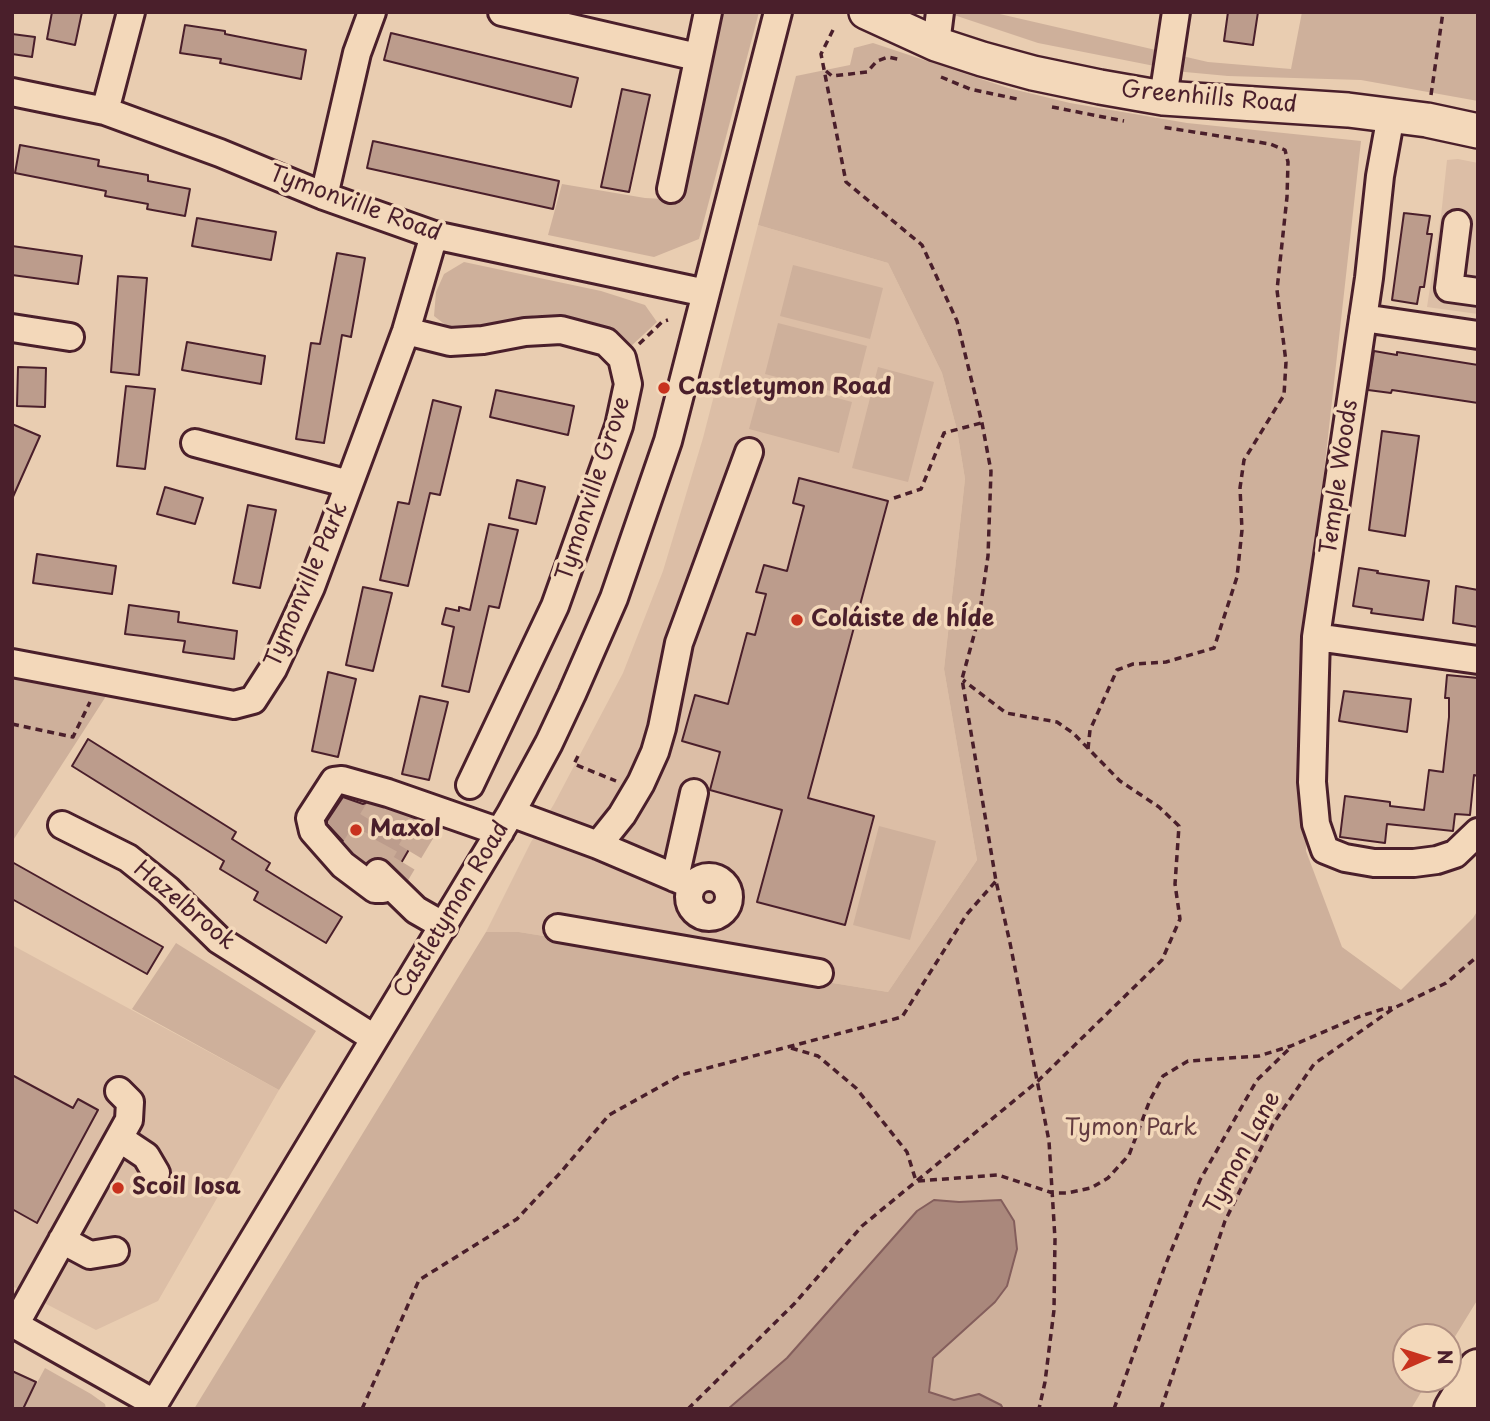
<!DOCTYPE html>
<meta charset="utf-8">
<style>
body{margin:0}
#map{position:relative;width:1490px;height:1421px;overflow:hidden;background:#e9cdb1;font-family:"Playpen Sans",sans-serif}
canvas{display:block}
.frame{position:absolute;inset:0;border:14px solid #4a1f2b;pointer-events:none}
.north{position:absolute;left:1392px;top:1323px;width:70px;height:70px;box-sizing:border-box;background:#f3d8ba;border:2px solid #af8e81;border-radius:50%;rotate:87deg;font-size:19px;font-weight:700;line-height:28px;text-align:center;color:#4a1f2b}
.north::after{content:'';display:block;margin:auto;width:24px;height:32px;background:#c8321e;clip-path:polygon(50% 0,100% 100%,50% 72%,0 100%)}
</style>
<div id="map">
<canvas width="1490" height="1421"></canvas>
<div class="frame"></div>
<div class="north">N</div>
</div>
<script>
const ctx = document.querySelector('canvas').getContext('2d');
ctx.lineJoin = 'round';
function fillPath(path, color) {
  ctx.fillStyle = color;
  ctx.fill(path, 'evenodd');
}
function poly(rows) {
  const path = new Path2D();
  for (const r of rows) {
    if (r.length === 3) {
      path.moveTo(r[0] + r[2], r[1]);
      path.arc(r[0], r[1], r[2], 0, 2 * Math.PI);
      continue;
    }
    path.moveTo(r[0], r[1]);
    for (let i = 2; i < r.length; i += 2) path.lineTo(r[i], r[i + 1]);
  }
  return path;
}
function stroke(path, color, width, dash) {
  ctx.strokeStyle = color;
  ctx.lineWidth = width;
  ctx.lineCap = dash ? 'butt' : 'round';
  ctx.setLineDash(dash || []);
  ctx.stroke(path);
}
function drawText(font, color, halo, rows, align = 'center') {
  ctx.font = font + ' "Playpen Sans",sans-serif';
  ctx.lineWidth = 7;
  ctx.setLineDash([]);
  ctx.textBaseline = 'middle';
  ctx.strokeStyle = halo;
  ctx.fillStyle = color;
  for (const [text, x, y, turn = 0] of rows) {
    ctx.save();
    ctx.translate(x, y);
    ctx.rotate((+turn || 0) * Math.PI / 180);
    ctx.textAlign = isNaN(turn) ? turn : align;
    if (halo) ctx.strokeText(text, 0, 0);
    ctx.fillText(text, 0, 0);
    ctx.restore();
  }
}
const built = poly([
 [1458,159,1478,163,1478,314,1427,307,1441,216,1447,160],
 [758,225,888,263,942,373,957,430,965,479,944,669,977,860,888,992,519,932,486,932,531,842,554,804,623,673,663,571,703,438],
 [12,945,279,1090,158,1301,96,1330,12,1286]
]);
const green = poly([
 [723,12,759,12,699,239,654,257,548,235,562,184,645,198,684,200],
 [945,12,991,12,1208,62,1291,69,1302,12,1478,12,1478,101,1361,80,1228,76,1185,72,1038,43],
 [873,43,1008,88,1070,103,1187,123,1361,141,1317,535,1306,851,1342,947,1401,990,1473,918,1478,910,1478,1299,1448,1348,1448,1337,1406,1337,1406,1379,1429,1379,1411,1409,194,1409,486,932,519,932,888,992,977,860,944,669,965,479,957,430,942,373,888,263,758,225,796,76,850,65,854,48],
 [464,262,601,291,645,305,657,322,629,348,607,327,537,315,456,333,434,316,436,292,444,274],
 [793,265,883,288,870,339,780,316],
 [778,323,867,346,854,397,765,374],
 [878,367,934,382,908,482,852,468],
 [763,378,852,402,839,453,749,429],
 [12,674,110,690,12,842],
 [879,826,936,841,910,940,853,925],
 [176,943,316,1031,279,1090,132,1009],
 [45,1368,91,1394,105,1404,106,1409,23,1409]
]);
const water = poly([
 [934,1200,959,1202,1001,1200,1014,1221,1017,1249,1007,1286,995,1302,933,1358,929,1392,954,1400,979,1394,1001,1405,1003,1409,728,1409,787,1358,917,1211,934,1200]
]);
const building = poly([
 [52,12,82,12,75,45,47,39,52,12],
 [1228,12,1258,12,1253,45,1224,41,1228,12],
 [185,25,225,31,225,34,306,50,301,79,220,63,221,59,180,53,185,25],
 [391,33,578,78,571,107,384,60,391,33],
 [12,34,35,37,32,57,12,54,12,34],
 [622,89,650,95,629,192,601,187,622,89],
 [373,141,559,181,553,209,367,168,373,141],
 [20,145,99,160,98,166,148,175,148,181,190,189,185,216,147,209,148,204,105,196,106,191,15,173,20,145],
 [1404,213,1430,216,1427,234,1432,234,1424,287,1420,287,1417,304,1392,300,1404,213],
 [197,218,276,232,271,260,192,246,197,218],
 [12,246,82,256,78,284,12,275,12,246],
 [337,253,365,258,351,337,342,335,324,443,296,439,311,343,320,344,337,253],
 [118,276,147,278,139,375,111,372,118,276],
 [187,342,265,356,261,384,182,370,187,342],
 [1374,351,1397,355,1397,352,1478,365,1478,403,1392,390,1391,393,1368,390,1374,351],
 [18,367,46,368,45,407,17,406,18,367],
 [126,386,155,389,145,469,117,466,126,386],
 [496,390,574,406,568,435,490,417,496,390],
 [433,400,461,407,440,495,430,493,408,586,380,580,398,502,409,504,433,400],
 [12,424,40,436,12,499,12,424],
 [1382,431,1419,436,1405,536,1369,530,1382,431],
 [799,478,888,501,808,798,874,816,845,925,757,902,782,810,710,790,720,752,682,741,695,695,728,704,747,633,755,635,766,594,756,592,764,565,787,571,804,506,793,503,799,478],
 [517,480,545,487,536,524,509,518,517,480],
 [165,487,203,498,195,524,157,514,165,487],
 [248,505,276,510,260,588,233,583,248,505],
 [489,524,518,530,499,608,489,606,469,692,442,686,454,627,442,624,446,608,459,611,459,607,470,610,489,524],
 [37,554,116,566,112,594,33,583,37,554],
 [1359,568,1378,571,1377,573,1429,581,1423,620,1371,613,1372,609,1353,606,1359,568],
 [1456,586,1478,590,1478,627,1453,623,1456,586],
 [363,587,392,593,373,671,346,665,363,587],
 [129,605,179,612,178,622,237,631,234,659,183,652,185,641,125,634,129,605],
 [328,672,356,679,338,757,312,751,328,672],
 [1447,675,1478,678,1478,776,1474,775,1470,815,1455,814,1453,831,1387,824,1385,843,1340,837,1345,796,1390,802,1390,806,1424,810,1429,770,1443,772,1449,717,1449,698,1445,698,1447,675],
 [1344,691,1411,699,1407,732,1339,721,1344,691],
 [420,696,448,702,429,780,402,774,420,696],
 [88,739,236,832,232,839,270,863,266,870,342,917,326,943,254,900,258,892,220,869,224,861,72,766,88,739],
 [343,797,363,804,366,803,418,834,397,870,381,858,373,858,366,863,354,853,327,824,327,821,343,797],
 [12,862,163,947,147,974,12,899,12,862],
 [12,1075,73,1108,78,1099,98,1110,37,1223,12,1209,12,1075],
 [12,1371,36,1382,23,1409,12,1409,12,1371]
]);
const minorTunnel = poly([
 [351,854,388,793],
 [373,868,410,801],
 [390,885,435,810]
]);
const path = poly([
 [833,30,821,54,846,182,922,245,957,321,982,423,991,471,988,556,979,617,962,679,996,881,1010,943,1049,1141,1055,1239,1054,1310,1045,1382,1039,1409],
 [826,71,832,76,867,72,877,61,888,57,902,60],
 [941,77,970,89,1017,99],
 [1431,95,1443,12],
 [1052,107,1124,121],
 [639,344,662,322,668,320],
 [894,498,921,489,944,433,981,423],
 [12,724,73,737,90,702],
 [1088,749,1090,730,1117,670,1133,664,1166,662,1214,648,1237,577,1242,530,1240,488,1244,460,1284,395,1286,362,1277,290,1287,197,1288,162,1285,150,1270,144,1162,127],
 [578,756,574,764,616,781],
 [791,1048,818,1056,856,1088,907,1152,916,1181],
 [918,1181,998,1175,1053,1193,1067,1193,1091,1188,1108,1178,1129,1155,1150,1100,1163,1076,1188,1061,1259,1056,1291,1046,1358,1017,1386,1008,1392,1008],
 [362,1409,419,1280,517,1219,561,1172,609,1115,681,1075,902,1017,967,914,996,881],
 [688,1409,795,1303,862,1226,1038,1081,1162,960,1180,919,1175,884,1179,826,1159,807,1120,781,1073,733,1057,722,1006,713,963,680],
 [1114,1409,1165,1266,1200,1180,1257,1080,1289,1049],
 [1161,1409,1225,1221,1273,1124,1314,1064,1394,1008,1446,983,1478,956]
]);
const minor = poly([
 [502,12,697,57],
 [936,44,940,12],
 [12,92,105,111,220,153,324,196,434,235,706,293],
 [1163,98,1176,12],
 [105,111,131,12],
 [1391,115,1380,176,1369,278,1316,637,1312,782,1316,824,1325,850,1345,858,1374,863,1414,863,1437,860,1455,854,1478,832],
 [671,189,708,12],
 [324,196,357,53,372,12],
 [1457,224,1449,288,1478,292],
 [1363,318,1478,335],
 [12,328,70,337],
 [406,331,450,342,483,340,525,332,561,330,606,342,622,358,628,384,619,426,555,606,470,785],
 [195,443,349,484],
 [1316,637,1478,660],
 [12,663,234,705,253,700,273,669,311,587,406,331,434,235],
 [511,813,598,845,692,885],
 [62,825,128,858,168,890,219,940,374,1038],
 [598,845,622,815,641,783,655,752,662,728,679,643,749,452],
 [378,873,416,910,444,926],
 [709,897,20],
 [675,878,694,793],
 [390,885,383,889,375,889,343,865,313,831,310,818,334,781,342,780,388,793,500,832],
 [558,928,819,973],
 [119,1138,146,1156,156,1173],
 [62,1240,90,1255,115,1251],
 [12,1323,154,1403],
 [15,1325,129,1120,130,1102,119,1091],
 [151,1409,511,813,549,743,572,694,614,598,668,441,778,12]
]);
const major = poly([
 [866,12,936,44,982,59,1033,73,1100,87,1163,98,1348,110,1427,120,1478,131]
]);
const highway = poly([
 [1454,1409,1478,1369]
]);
const markers = [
 [664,388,7,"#c8321e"],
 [797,620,7,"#c8321e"],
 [356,830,7,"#c8321e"],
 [118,1188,7,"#c8321e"]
];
const streetNames = [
 ["Greenhills Road",1209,98,5],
 ["Tymonville Road",355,204,20],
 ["Temple Woods",1340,477,-82],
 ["Tymonville Grove",594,489,-72],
 ["Tymonville Park",307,585,-67],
 ["Hazelbrook",184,906,40],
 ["Castletymon Road",452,910,-59],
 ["Tymon Lane",1243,1153,-62]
];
const poiNames = [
 ["Castletymon Road",678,388],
 ["Coláiste de hÍde",811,620],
 ["Maxol",370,830],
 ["Scoil Iosa",132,1188]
];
const parkNames = [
 ["Tymon Park",1131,1129]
];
fillPath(built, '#dcbea6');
fillPath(green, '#ceb09b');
fillPath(water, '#aa887c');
stroke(water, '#845e5c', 2);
fillPath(building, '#bc9c8c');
stroke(building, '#4a1f2b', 2);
stroke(minorTunnel, '#c9aa96', 26, [26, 13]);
stroke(minor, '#4a1f2b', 32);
stroke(major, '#4a1f2b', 38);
stroke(highway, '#4a1f2b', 44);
stroke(path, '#4a1f2b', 3.5, [7, 5]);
stroke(minor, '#f3d8ba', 26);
stroke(major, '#f3d8ba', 33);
stroke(highway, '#f3d8ba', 38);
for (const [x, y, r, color] of markers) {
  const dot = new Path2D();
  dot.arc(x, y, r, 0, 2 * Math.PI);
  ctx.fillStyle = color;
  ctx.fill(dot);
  stroke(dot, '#f3d8ba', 2.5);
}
drawText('23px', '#4a1f2b', '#f3d8ba', streetNames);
drawText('bold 23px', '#4a1f2b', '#f3d8ba', poiNames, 'left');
drawText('23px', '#643c41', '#f3d8ba', parkNames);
</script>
